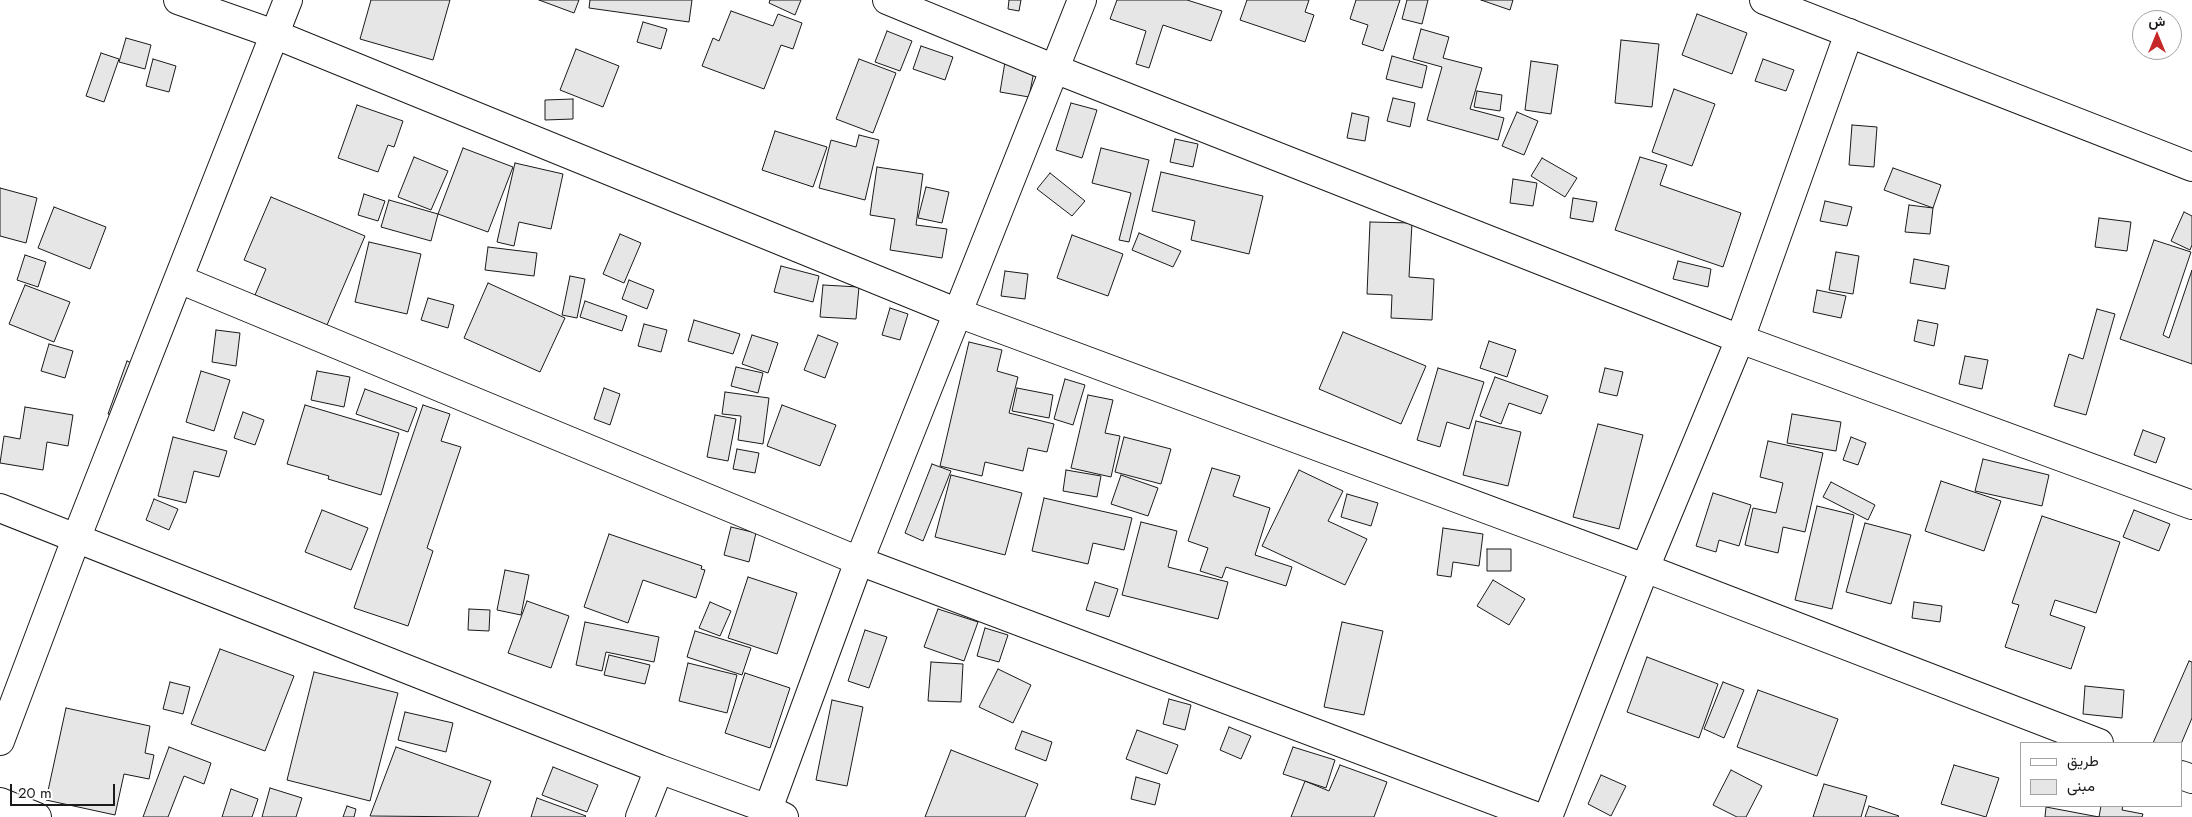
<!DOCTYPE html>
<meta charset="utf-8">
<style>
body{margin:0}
#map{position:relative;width:2192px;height:817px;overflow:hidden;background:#fff;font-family:Jost,Vazirmatn,sans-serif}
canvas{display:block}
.legend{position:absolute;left:2020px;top:742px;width:162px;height:65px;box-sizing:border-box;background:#fff;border:1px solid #a3a3a3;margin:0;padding:6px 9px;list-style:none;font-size:15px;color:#1a1a1a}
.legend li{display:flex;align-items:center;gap:10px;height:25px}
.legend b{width:25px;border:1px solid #a3a3a3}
.north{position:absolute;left:2132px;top:10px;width:50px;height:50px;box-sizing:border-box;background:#fff;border:1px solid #a3a3a3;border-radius:50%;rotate:0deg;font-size:14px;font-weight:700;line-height:20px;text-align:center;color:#1a1a1a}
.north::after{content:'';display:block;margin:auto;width:18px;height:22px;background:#c62828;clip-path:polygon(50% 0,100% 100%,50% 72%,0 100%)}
.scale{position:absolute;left:10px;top:784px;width:105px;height:22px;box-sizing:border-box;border:2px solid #1a1a1a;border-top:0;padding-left:6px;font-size:15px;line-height:18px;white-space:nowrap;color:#1a1a1a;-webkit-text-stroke:4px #fff;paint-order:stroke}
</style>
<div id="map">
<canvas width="2192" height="817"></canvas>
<ul class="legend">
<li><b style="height:6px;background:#fff"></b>طريق</li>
<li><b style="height:14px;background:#e6e6e6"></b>مبنى</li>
</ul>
<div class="north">ش</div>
<div class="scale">20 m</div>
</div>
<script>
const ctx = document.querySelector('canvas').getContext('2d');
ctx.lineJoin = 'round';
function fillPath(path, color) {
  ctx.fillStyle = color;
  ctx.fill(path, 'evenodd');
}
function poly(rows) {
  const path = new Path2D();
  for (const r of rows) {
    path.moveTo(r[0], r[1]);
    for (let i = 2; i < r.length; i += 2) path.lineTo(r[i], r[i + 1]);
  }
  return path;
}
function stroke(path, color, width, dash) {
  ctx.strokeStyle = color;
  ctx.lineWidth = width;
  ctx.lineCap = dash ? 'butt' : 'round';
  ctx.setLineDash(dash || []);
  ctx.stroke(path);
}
const building = poly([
 [371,0,450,0,433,60,360,39,371,0],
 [539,0,579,0,574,13,539,0],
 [590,0,692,0,689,22,589,8,590,0],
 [770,0,801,0,795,15,769,3,770,0],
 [1009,0,1021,0,1019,11,1008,9,1009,0],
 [1117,0,1187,0,1222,11,1211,41,1163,25,1149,68,1136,64,1146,31,1110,19,1117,0],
 [1247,0,1309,0,1305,12,1314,15,1305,42,1240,20,1247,0],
 [1356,0,1400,0,1383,51,1362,44,1368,25,1350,19,1356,0],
 [1407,0,1428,0,1422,24,1402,19,1407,0],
 [1481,0,1513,0,1510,10,1481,0],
 [731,11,773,26,778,14,802,23,793,49,781,45,764,89,702,66,713,38,719,41,731,11],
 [1697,14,1747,33,1732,74,1682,55,1697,14],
 [643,22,667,29,661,49,637,42,643,22],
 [1421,29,1449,37,1443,58,1482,68,1470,109,1504,118,1498,140,1427,120,1442,67,1413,59,1421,29],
 [887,31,912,41,900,71,875,62,887,31],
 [126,38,151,45,145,69,119,62,126,38],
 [1621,40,1659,44,1652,107,1615,103,1621,40],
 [921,46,953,57,945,80,913,69,921,46],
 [576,49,619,66,603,107,560,90,576,49],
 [101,53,119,59,104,102,86,96,101,53],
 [1392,56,1427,66,1422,88,1386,79,1392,56],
 [153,59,176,66,169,92,146,86,153,59],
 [859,59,896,73,873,133,836,119,859,59],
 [1763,59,1794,70,1786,91,1755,81,1763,59],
 [1531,61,1558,65,1551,114,1525,110,1531,61],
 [1005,62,1035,66,1029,97,1000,92,1005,62],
 [1674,89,1715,104,1692,166,1652,152,1674,89],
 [1477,91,1502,95,1500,111,1474,107,1477,91],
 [1393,98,1415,103,1410,127,1387,121,1393,98],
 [573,99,573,119,545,120,545,100,573,99],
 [1071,103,1097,110,1082,158,1056,150,1071,103],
 [357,105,403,121,394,147,388,145,378,172,338,158,357,105],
 [1517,112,1538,121,1524,155,1502,146,1517,112],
 [1352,113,1369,117,1365,141,1347,138,1352,113],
 [1852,125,1877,127,1874,167,1849,165,1852,125],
 [775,131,827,147,813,187,762,170,775,131],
 [859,135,879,140,865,200,819,188,831,140,856,147,859,135],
 [1175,139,1198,144,1193,167,1170,162,1175,139],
 [463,148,513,167,488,232,438,214,463,148],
 [1101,148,1149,160,1129,242,1119,240,1131,193,1092,183,1101,148],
 [414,157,448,171,431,210,398,197,414,157],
 [1640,157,1667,165,1660,185,1741,213,1723,267,1615,230,1640,157],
 [1542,158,1577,178,1565,197,1531,176,1542,158],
 [515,163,563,174,551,229,519,222,514,246,497,242,515,163],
 [877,167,923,174,916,225,947,229,942,258,890,250,895,219,870,215,877,167],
 [1893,168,1941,185,1933,208,1884,190,1893,168],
 [1161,172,1263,196,1249,254,1191,240,1195,221,1152,211,1161,172],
 [1050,173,1085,201,1072,216,1037,189,1050,173],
 [1513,179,1537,183,1533,206,1510,203,1513,179],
 [926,187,949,192,942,223,918,218,926,187],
 [0,188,37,198,26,243,0,236,0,188],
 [364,194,385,201,378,221,358,215,364,194],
 [271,197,365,236,327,325,255,295,266,269,244,260,271,197],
 [1573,198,1597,202,1593,222,1570,218,1573,198],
 [389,200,438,214,431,241,381,227,389,200],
 [1825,201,1852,207,1847,226,1820,221,1825,201],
 [1909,205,1933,208,1930,234,1905,232,1909,205],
 [54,207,106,227,90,269,38,248,54,207],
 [2184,212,2192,216,2192,245,2190,250,2171,241,2184,212],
 [2099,218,2131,222,2127,251,2095,247,2099,218],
 [1370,222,1412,223,1409,277,1434,279,1432,320,1391,318,1392,295,1367,294,1370,222],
 [1139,233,1181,251,1173,267,1132,250,1139,233],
 [620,234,641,243,624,283,603,274,620,234],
 [1072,235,1123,254,1108,296,1057,278,1072,235],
 [2154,240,2191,252,2163,335,2169,338,2192,270,2192,364,2120,339,2154,240],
 [369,242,421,254,407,314,355,302,369,242],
 [488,247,537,253,534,276,485,270,488,247],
 [1836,252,1859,256,1853,294,1829,290,1836,252],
 [25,255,46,262,38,287,17,280,25,255],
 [1914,259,1949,266,1945,289,1910,283,1914,259],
 [1678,261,1711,269,1708,287,1673,279,1678,261],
 [781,266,819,276,813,302,774,292,781,266],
 [1005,271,1028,274,1025,299,1001,296,1005,271],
 [570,276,585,279,577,318,562,315,570,276],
 [629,280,654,290,647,309,622,299,629,280],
 [488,283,565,318,540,372,464,338,488,283],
 [25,285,70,302,54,342,9,324,25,285],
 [823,285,859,287,856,319,820,317,823,285],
 [1817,290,1846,296,1841,318,1813,312,1817,290],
 [428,298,454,305,448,328,421,320,428,298],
 [585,301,627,316,622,331,580,317,585,301],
 [890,308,908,314,900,340,882,335,890,308],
 [2097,309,2115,314,2086,415,2054,406,2069,354,2083,359,2097,309],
 [694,320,740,334,733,354,688,341,694,320],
 [1918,320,1938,324,1934,346,1914,341,1918,320],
 [644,324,667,330,661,352,638,346,644,324],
 [216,330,240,333,236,366,212,362,216,330],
 [1343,332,1426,366,1401,424,1319,389,1343,332],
 [752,335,778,343,768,373,742,364,752,335],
 [818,335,838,343,825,378,804,370,818,335],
 [1489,341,1516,350,1507,377,1480,368,1489,341],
 [969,342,1002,350,997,371,1018,377,1009,413,1054,424,1047,452,1028,448,1023,471,985,462,982,476,940,466,969,342],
 [49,344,73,351,65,378,41,371,49,344],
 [1965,356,1988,360,1982,389,1959,384,1965,356],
 [127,361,139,366,119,419,108,414,127,361],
 [736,367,763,373,758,393,731,386,736,367],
 [1438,368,1484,382,1469,429,1447,422,1440,447,1417,440,1438,368],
 [1605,368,1623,372,1617,396,1599,392,1605,368],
 [201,371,230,380,214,431,186,422,201,371],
 [317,371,350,377,344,407,311,400,317,371],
 [1495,377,1548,396,1541,414,1509,403,1501,424,1480,416,1495,377],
 [1065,379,1085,385,1073,425,1054,419,1065,379],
 [604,388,620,394,610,425,594,419,604,388],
 [1017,388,1053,395,1049,418,1012,411,1017,388],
 [365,389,417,408,408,432,356,414,365,389],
 [725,392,769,398,763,444,738,440,741,416,722,414,725,392],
 [1088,395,1113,400,1105,433,1120,436,1111,477,1071,468,1088,395],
 [305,405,399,433,381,495,328,479,329,476,287,464,305,405],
 [423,405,450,414,441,441,461,447,427,548,433,551,408,626,354,608,423,405],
 [782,405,836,425,820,466,767,446,782,405],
 [25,407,73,415,68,446,47,442,43,470,0,463,4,436,20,439,25,407],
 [243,412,264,420,255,445,234,438,243,412],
 [1792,414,1841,422,1836,451,1787,443,1792,414],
 [715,415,736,419,728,461,707,457,715,415],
 [1476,421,1521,432,1508,486,1463,475,1476,421],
 [1598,424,1643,435,1619,529,1573,517,1598,424],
 [2143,430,2165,438,2156,463,2134,455,2143,430],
 [173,437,227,451,219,477,194,471,186,503,158,496,173,437],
 [1124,437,1171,449,1161,484,1115,472,1124,437],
 [1851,437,1866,443,1858,465,1843,460,1851,437],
 [1768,441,1823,453,1805,532,1783,527,1778,553,1745,545,1753,508,1776,513,1783,483,1760,477,1768,441],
 [737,449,759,453,755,473,733,469,737,449],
 [1983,459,2049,475,2042,506,1975,491,1983,459],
 [932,464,951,471,923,541,905,533,932,464],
 [1212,468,1240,476,1233,496,1270,508,1255,555,1292,567,1286,586,1226,567,1222,578,1200,571,1208,548,1188,541,1212,468],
 [1066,470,1101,476,1097,497,1063,491,1066,470],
 [1299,470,1343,491,1328,521,1367,539,1345,585,1262,546,1299,470],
 [951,475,1022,493,1005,555,935,537,951,475],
 [1121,475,1158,488,1148,516,1111,504,1121,475],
 [1941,481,2001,501,1984,551,1925,531,1941,481],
 [1831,482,1875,505,1868,520,1823,497,1831,482],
 [1713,493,1751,505,1739,546,1719,540,1716,552,1696,546,1713,493],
 [1347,494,1378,503,1371,526,1341,517,1347,494],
 [1044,498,1132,518,1124,550,1093,543,1088,564,1032,551,1044,498],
 [154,499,178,509,169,530,146,520,154,499],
 [1817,506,1854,515,1832,609,1795,600,1817,506],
 [322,510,368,528,351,570,305,552,322,510],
 [2134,510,2170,524,2159,551,2123,537,2134,510],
 [2042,516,2120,542,2096,613,2055,600,2050,615,2085,627,2071,669,2005,647,2019,605,2012,603,2042,516],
 [1141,522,1177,531,1168,567,1228,582,1218,619,1122,595,1141,522],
 [1865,523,1911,535,1891,604,1846,592,1865,523],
 [731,527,756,533,749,562,724,555,731,527],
 [1443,528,1483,534,1479,566,1453,562,1451,577,1437,575,1443,528],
 [609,534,702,566,701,569,705,570,696,598,643,580,628,623,584,607,609,534],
 [1487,549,1511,549,1511,571,1487,571,1487,549],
 [505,570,529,575,521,615,497,610,505,570],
 [748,577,797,593,777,654,728,638,748,577],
 [1493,580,1525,599,1509,625,1477,606,1493,580],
 [1095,582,1118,589,1109,617,1086,610,1095,582],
 [527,601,569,616,551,668,508,653,527,601],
 [710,602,731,611,720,636,699,628,710,602],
 [1914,602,1942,606,1940,622,1912,618,1914,602],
 [469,609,490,610,489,631,468,630,469,609],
 [938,609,978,622,964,661,924,647,938,609],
 [585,622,659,637,654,662,606,652,602,671,576,665,585,622],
 [1342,622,1383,631,1364,715,1324,707,1342,622],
 [985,628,1008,635,999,662,977,656,985,628],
 [865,630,887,637,869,688,848,681,865,630],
 [695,631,751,648,742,675,687,657,695,631],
 [220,649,294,676,265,751,191,724,220,649],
 [609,655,650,665,645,684,604,675,609,655],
 [1647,657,1718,684,1699,738,1627,712,1647,657],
 [2189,661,2192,662,2192,718,2181,744,2153,743,2189,661],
 [931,662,963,664,961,702,928,701,931,662],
 [688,663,737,675,727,713,679,701,688,663],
 [998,669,1031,685,1013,723,979,707,998,669],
 [314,672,398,693,370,801,287,780,314,672],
 [745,673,790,688,770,748,725,733,745,673],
 [170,682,190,687,183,714,163,709,170,682],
 [1723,682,1744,690,1724,738,1704,729,1723,682],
 [2085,686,2124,690,2122,718,2083,714,2085,686],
 [1758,690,1838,719,1817,776,1737,747,1758,690],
 [1169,699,1191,705,1185,730,1163,724,1169,699],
 [832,700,863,707,847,786,816,780,832,700],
 [66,708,150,726,145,753,154,755,149,779,124,774,115,815,46,800,66,708],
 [405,712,453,723,446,752,398,740,405,712],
 [1229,727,1251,736,1241,759,1220,750,1229,727],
 [1137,730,1178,745,1167,774,1126,759,1137,730],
 [1022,731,1052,742,1046,761,1015,749,1022,731],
 [169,747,211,763,204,784,184,776,168,817,143,817,169,747],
 [396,747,491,781,478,817,370,816,396,747],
 [1293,747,1335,760,1326,788,1283,774,1293,747],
 [951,750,1038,784,1025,817,925,817,951,750],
 [1340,765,1387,782,1374,817,1291,817,1305,781,1329,791,1340,765],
 [1954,765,1999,778,1986,817,1941,804,1954,765],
 [553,767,598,785,587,812,542,795,553,767],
 [1731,770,1762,786,1746,817,1737,817,1713,805,1731,770],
 [1601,775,1626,786,1611,816,1588,804,1601,775],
 [1136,777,1160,784,1155,805,1131,799,1136,777],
 [1824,784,1867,796,1861,817,1813,817,1824,784],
 [270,788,302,798,296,817,262,817,270,788],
 [231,789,258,799,252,817,222,817,231,789],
 [537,798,586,816,585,817,531,817,537,798],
 [347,806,356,809,354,817,343,817,347,806],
 [1869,806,1899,816,1898,817,1865,817,1869,806],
 [2101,806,2123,806,2122,810,2143,814,2142,817,2045,817,2046,807,2099,817,2101,806]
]);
const street = poly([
 [178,0,274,34,958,313,1645,568,2099,743],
 [887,0,1055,69,1740,339,2192,505],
 [179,279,859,561,1538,817],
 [0,508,659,769,768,809,784,817],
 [0,741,76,539,288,0],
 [2181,775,2192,779],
 [0,802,37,817],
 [768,809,859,561,1082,0],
 [640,817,659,769],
 [1548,817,1645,568,1740,339,1849,33]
]);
const secondary = poly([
 [1764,0,2192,167]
]);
fillPath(building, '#e6e6e6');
stroke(building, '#1a1a1a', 1);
stroke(street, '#1a1a1a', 30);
stroke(secondary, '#1a1a1a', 30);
stroke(street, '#fff', 28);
stroke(secondary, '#fff', 28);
</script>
